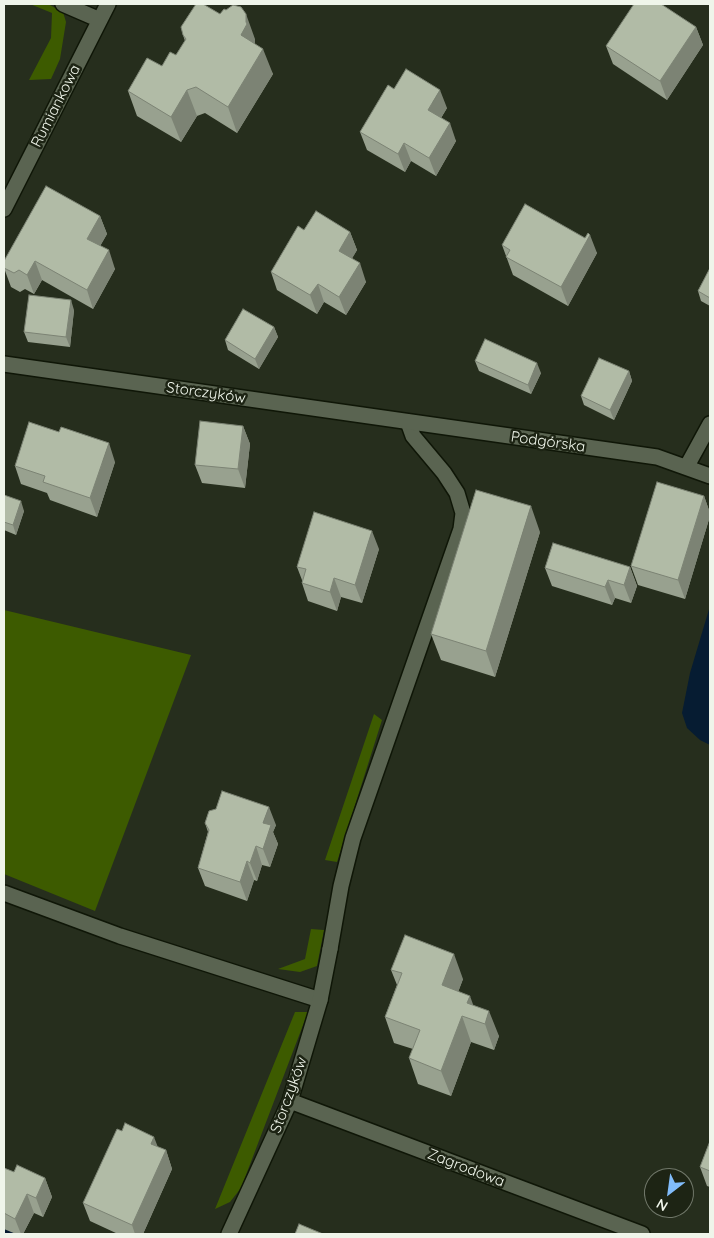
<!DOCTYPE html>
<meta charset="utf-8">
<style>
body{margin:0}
#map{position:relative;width:714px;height:1238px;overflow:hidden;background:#262e1d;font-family:Quicksand,sans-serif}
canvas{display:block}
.frame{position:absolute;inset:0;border:5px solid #eff5ea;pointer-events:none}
.north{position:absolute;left:644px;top:1168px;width:50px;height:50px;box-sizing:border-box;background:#1d2414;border:1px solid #71786a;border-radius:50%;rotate:210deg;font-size:14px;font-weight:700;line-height:20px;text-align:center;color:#eff5ea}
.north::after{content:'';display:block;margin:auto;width:18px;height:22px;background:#81bcfa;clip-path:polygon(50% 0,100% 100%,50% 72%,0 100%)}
</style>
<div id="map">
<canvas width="714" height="1238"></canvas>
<div class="frame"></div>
<div class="north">N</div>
</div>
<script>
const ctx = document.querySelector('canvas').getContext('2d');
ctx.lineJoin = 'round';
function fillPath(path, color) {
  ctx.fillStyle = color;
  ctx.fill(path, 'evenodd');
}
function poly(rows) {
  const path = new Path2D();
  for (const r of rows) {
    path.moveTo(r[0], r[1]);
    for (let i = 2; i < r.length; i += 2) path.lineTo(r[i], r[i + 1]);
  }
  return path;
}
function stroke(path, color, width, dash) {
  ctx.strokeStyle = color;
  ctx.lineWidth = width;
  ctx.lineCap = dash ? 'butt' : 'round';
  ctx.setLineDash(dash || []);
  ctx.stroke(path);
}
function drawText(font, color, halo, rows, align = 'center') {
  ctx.font = font + ' Quicksand,sans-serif';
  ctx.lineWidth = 5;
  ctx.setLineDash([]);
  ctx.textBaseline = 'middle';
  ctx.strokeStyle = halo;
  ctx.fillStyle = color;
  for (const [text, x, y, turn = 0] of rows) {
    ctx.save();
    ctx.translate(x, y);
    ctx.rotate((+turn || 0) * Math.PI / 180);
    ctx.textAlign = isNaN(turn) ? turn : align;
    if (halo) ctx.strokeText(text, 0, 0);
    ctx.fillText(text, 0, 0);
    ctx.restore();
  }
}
const green = poly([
 [30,4,48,4,63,12,66,22,60,59,51,79,29,80,51,38,52,13],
 [4,610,191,655,95,911,4,874],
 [374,714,382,720,337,862,325,860],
 [311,929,324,930,317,966,300,972,278,969,305,959],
 [295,1012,308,1012,241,1188,230,1202,215,1209]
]);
const water = poly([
 [710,606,710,745,700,740,687,728,682,713,690,673]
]);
const stream = poly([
 [4,1233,8,1234]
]);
const lane = poly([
 [4,893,120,936,320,1000],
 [330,949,341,886,353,838,461,529,463,513,457,493,444,473,413,436,408,422]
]);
const street = poly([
 [63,4,100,20],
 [4,209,108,4],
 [4,364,657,457,710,476],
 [687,466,710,424],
 [290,1101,642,1234],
 [229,1234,290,1101,320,1000,330,949]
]);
const wall = poly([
 [696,27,703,45,667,100,613,64,606,46],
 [183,35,255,39,255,44,273,74,237,133,205,113,197,116,181,142,137,116,128,91,176,55,185,41],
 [394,89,447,108,441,118,456,141,436,176,411,161,405,172,367,150,360,132],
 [100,216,107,234,100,246,115,269,93,309,42,280,34,294,25,289,20,292,11,287,4,268],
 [304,230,350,232,357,250,352,258,366,282,346,315,324,302,317,314,277,290,271,272],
 [585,238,597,253,568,306,513,275,502,245],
 [710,268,710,306,701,301,698,291],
 [74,310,70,347,28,342,24,332],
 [274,327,278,337,259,369,228,350,225,340],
 [475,361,541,373,531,394,479,371],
 [629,371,632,381,614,420,584,405,581,396],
 [243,426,250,444,245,488,202,483,195,465],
 [115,462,97,517,50,500,47,493,21,484,15,466],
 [4,495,24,511,16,535,4,530],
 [704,496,710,513,710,516,685,599,638,585,631,566],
 [540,532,495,677,441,660,431,634],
 [379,549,362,603,341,597,337,611,308,601,302,583,302,580,297,567],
 [630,567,637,586,631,603,615,598,612,605,552,586,545,568],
 [205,823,276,825,273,832,278,844,270,867,262,865,257,881,254,880,247,901,205,886,198,868,208,832],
 [391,970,463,979,458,992,473,1005,499,1036,494,1050,471,1042,451,1096,418,1084,409,1058,413,1049,394,1043,385,1017,397,985],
 [710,1141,710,1187,707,1186,700,1167],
 [158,1147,166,1150,172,1169,143,1234,118,1234,90,1221,83,1203],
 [4,1168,14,1172,45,1178,52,1197,43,1217,34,1213,23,1234,16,1234,4,1229]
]);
const shadedWall = poly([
 [246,14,255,39,255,45,241,35,246,22],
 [696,27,703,45,667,100,660,81],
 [263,49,273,74,237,133,228,107],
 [187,90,197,116,181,142,171,117],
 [440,90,447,108,435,128,428,110],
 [450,123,456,141,436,176,429,158],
 [404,143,411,161,405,172,398,154],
 [100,216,107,234,94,257,87,239],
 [350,232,357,250,346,269,339,251],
 [590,235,597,253,568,306,561,287],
 [109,250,115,269,93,309,87,290],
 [35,261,42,280,34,294,27,275],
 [360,263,366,282,346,315,339,297],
 [318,284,324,302,317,314,310,295],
 [71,300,74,310,70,347,66,337],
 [274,327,278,337,259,369,255,359],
 [537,363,541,373,531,394,528,385],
 [629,371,632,381,614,420,610,410],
 [243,426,250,444,245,488,238,469],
 [109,443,115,462,97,517,90,498],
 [704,496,710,513,710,516,685,599,678,580],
 [21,501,24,511,16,535,13,525],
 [531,506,540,532,495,677,486,651],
 [372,531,379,549,362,603,355,585],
 [630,567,637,586,631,603,624,585],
 [334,578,341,597,337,611,330,592],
 [608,580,615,598,612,605,605,587],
 [269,807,276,825,273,832,278,844,270,867,263,849,263,823],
 [256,846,262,865,257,881,250,863],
 [247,861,254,880,247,901,240,882],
 [454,954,463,979,451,1011,442,985],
 [470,996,479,1021,467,1003],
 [489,1011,499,1036,494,1050,485,1024],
 [462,1016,471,1042,451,1096,441,1071],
 [154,1137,161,1155,151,1144],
 [166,1150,172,1169,143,1234,135,1234,132,1225],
 [45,1178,52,1197,43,1217,36,1198],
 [27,1194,34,1213,23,1234,21,1234,15,1219]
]);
const building = poly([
 [196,4,203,4,220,14,224,9,226,10,233,5,241,7,246,14,246,22,247,24,241,35,263,49,228,107,196,87,187,90,171,117,128,91,147,58,162,66,170,52,176,55,186,39,183,35,181,27,196,4],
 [634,4,661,4,696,27,660,81,606,46,634,4],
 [406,69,440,90,428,110,450,123,429,158,404,143,398,154,360,132,388,85,394,89,406,69],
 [46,186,100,216,87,239,109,250,87,290,35,261,27,275,19,270,14,273,4,268,4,261,46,186],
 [525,204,585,238,588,233,590,235,561,287,506,257,510,250,502,245,525,204],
 [316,211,350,232,339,251,360,263,339,297,318,284,310,295,271,272,298,226,304,230,316,211],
 [710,268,710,298,698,291,710,268],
 [29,295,71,300,66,337,24,332,29,295],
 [243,309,274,327,255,359,225,340,243,309],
 [485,339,537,363,528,385,475,361,485,339],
 [599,358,629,371,610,410,581,396,599,358],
 [200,421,243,426,238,469,195,465,200,421],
 [29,422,59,432,61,427,109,443,90,498,43,482,45,476,15,466,29,422],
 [657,482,704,496,678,580,631,566,657,482],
 [476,490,531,506,486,651,431,634,476,490],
 [4,495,21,501,13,525,4,522,4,495],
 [314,512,372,531,355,585,334,578,330,592,302,583,306,569,297,567,314,512],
 [553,543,630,567,624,585,608,580,605,587,545,568,553,543],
 [222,791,269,807,263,823,271,825,263,849,256,846,250,863,247,861,240,882,198,868,209,830,205,823,209,811,216,809,222,791],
 [405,935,454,954,442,985,470,996,467,1003,489,1011,485,1024,462,1016,441,1071,409,1058,420,1030,385,1017,402,973,391,970,405,935],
 [125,1123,154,1137,151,1144,166,1150,132,1225,83,1203,117,1129,122,1131,125,1123],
 [710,1141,710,1171,700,1167,710,1141],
 [17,1165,45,1178,36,1198,27,1194,15,1219,4,1213,4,1168,14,1172,17,1165],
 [299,1224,323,1234,295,1234,299,1224]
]);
const streetNames = [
 ["Rumiankowa",56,106,-63],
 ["Storczyków",206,393,8],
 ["Podgórska",548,442,8],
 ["Storczyków",289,1095,-70],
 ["Zagrodowa",466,1168,21]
];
fillPath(green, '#3d5b00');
fillPath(water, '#061c32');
stroke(stream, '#061c32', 11);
stroke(lane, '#0f1607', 18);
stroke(street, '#0f1607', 18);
stroke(lane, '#5a6451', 15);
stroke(street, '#5a6451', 15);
fillPath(wall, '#98a18f');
fillPath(shadedWall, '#7c8374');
fillPath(building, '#b1bba6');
stroke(building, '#7c8374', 1);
drawText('15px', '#eff5ea', '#1d2414', streetNames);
</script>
